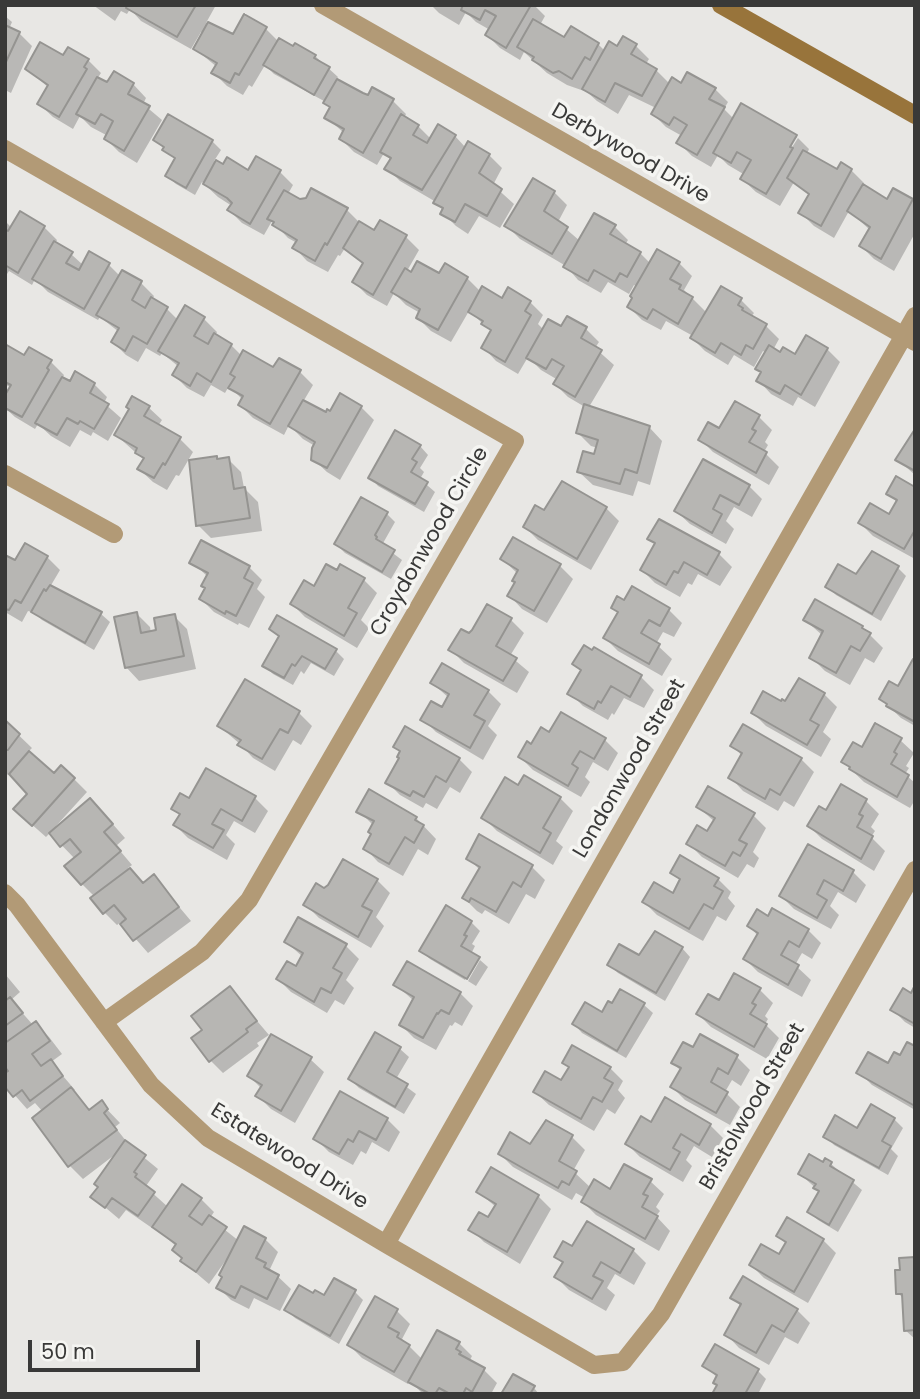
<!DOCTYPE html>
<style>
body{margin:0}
#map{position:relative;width:920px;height:1399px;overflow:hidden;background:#e8e7e4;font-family:Poppins,sans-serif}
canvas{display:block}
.frame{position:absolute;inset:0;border:7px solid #393938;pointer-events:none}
.scale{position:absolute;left:28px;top:1340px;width:172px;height:32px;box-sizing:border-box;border:4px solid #393938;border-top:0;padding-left:9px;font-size:21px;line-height:24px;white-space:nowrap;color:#393938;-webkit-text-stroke:5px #f5f5f2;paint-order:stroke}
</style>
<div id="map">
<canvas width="920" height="1399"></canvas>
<div class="frame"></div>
<div class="scale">50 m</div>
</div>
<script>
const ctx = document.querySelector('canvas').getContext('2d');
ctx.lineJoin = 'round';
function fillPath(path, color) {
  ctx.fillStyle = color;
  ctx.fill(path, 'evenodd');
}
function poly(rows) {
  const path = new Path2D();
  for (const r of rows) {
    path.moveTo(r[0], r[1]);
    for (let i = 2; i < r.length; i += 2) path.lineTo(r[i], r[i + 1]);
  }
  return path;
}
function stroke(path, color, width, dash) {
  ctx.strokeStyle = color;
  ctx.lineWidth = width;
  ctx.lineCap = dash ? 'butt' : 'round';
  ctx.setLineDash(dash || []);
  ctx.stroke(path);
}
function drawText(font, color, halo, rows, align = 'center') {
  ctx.font = font + ' Poppins,sans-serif';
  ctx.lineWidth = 7;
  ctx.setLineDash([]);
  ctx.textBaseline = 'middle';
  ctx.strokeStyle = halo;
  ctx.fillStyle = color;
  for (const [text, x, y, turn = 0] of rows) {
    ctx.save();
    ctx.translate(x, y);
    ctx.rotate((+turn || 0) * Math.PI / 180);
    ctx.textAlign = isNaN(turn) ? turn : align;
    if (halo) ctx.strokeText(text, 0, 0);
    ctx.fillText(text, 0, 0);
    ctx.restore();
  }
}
const shadow = poly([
 [93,5,216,5,206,23,234,36,265,28,279,42,315,56,338,77,336,80,362,95,369,97,373,89,393,101,406,114,404,118,418,126,431,139,455,136,466,148,468,144,489,155,502,168,493,185,514,204,500,228,479,216,468,234,456,226,443,213,443,211,436,202,400,181,387,168,391,160,384,153,377,165,354,152,341,139,344,133,326,117,331,109,324,101,274,74,265,65,252,87,249,85,243,95,227,86,214,73,217,67,195,49,203,34,201,32,191,49,141,21,130,9,127,14,121,11,115,21],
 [431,5,534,5,545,16,540,25,565,40,571,29,598,44,605,51,618,48,624,39,636,46,649,59,646,64,656,70,670,84,715,89,728,102,724,109,734,119,796,136,797,138,794,138,784,153,787,155,798,138,809,149,807,154,838,172,851,170,864,183,862,186,888,201,912,201,915,203,915,233,894,271,874,259,861,246,870,230,849,211,834,238,814,226,801,213,810,196,794,182,780,206,756,192,742,179,745,175,728,165,718,155,711,167,692,156,679,143,682,136,666,127,653,114,656,108,629,95,618,114,597,101,587,92,567,85,547,73,524,52,520,60,500,48,487,35,490,30,476,22,466,12,459,25,439,13],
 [5,16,12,22,9,29,19,33,32,46,11,93,5,90],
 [64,58,88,60,101,73,97,79,108,85,133,84,146,98,143,104,162,120,137,163,119,152,106,139,108,136,91,127,80,116,73,129,53,117,39,104,49,88,27,69],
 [155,140,212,141,221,150,214,161,223,166,249,172,280,172,293,185,288,194,300,201,347,210,360,223,375,232,380,222,406,237,419,250,407,271,412,274,467,278,481,292,503,300,530,302,543,315,538,324,544,330,586,329,599,342,595,348,614,365,589,407,649,427,662,441,650,485,638,481,633,496,593,485,579,472,595,457,598,448,591,446,578,433,585,407,568,397,555,384,558,380,541,370,528,357,518,374,496,361,483,347,492,332,469,311,451,342,431,331,418,318,420,313,406,305,394,293,387,306,367,295,354,282,364,265,345,248,340,256,338,255,328,272,307,261,294,247,297,243,288,238,272,221,264,235,242,223,229,210,232,206,218,197,202,182,195,195,176,184,167,176,176,160],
 [554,192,567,205,558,222,580,241,615,227,628,240,625,245,640,253,651,264,679,263,692,276,684,290,707,313,741,300,754,313,751,317,766,326,779,339,773,350,781,354,796,357,807,338,827,349,840,362,815,407,798,397,793,406,771,394,758,380,762,373,766,353,763,351,754,367,734,355,728,365,705,351,692,338,693,336,666,321,661,330,642,320,629,307,637,287,634,285,629,294,608,282,601,293,578,280,566,266,520,239,507,226],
 [21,214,44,227,57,240,55,244,71,254,83,265,90,253,109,265,120,276,141,283,154,296,152,300,167,309,178,320,185,307,204,319,217,332,215,336,231,345,242,356,274,369,300,372,313,385,303,402,326,415,330,413,341,395,361,407,374,420,340,480,327,472,313,459,315,446,303,439,289,425,284,435,253,418,240,405,243,400,229,386,225,393,211,385,204,397,187,388,174,375,179,367,162,353,160,356,146,348,138,362,126,355,113,342,119,332,100,317,98,320,48,292,35,279,32,285,9,271,5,277,5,221,12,228],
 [5,346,25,357,30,350,51,362,64,375,62,379,70,384,94,384,107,397,104,403,121,418,108,441,93,432,91,436,80,430,70,447,51,436,38,424,35,429,15,417,5,408,11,388,5,384],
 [148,407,162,420,158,426,180,439,193,452,179,476,176,475,167,490,153,482,139,469,144,460,116,435],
 [759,417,772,430,765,442,768,445,764,452,779,467,769,485,713,452,700,439],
 [915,431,915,475,897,459],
 [420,446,428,455,420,468,424,472,420,479,435,492,424,512,378,486,370,477],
 [216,458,219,460,228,459,241,472,244,488,258,502,262,531,211,538,198,525],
 [704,461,749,486,762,499,752,517,734,507,726,521,734,529,726,544,690,524,676,511],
 [915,489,915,559,873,536,860,523,889,516,897,502,888,493],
 [606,508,619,521,591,570,538,540,525,527,545,512],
 [387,514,395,522,382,545,402,560,391,579,345,553,336,544],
 [649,539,719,554,732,567,720,586,698,574,692,585,688,583,680,597,655,583,642,570,656,545],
 [5,557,16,563,47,557,60,570,50,587,101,614,110,622,94,650,42,620,35,613,28,611,22,622,5,612],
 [502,559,560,566,573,579,547,623,522,609,509,595,517,583,518,574],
 [192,562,249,567,262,580,257,589,265,597,249,628,239,623,238,625,214,612,201,599,206,589,208,577],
 [898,568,906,576,881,621,836,595,828,587,856,576],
 [364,580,377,593,361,620,369,628,357,648,305,617,292,604,314,588],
 [633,589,669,610,682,623,674,637,663,632,656,644,672,659,662,676,618,651,605,638,619,613,613,608,625,603],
 [137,614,150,627,151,633,158,631,174,616,187,629,196,669,139,681,126,667],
 [511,620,524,633,510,656,529,672,517,693,464,663,451,650,469,635],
 [805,620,862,627,883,648,874,663,865,658,850,685,825,671,812,658,822,635],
 [271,629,335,650,344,659,334,676,311,663,304,674,301,671,293,685,273,674,264,665,280,638],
 [594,650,641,677,654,690,644,708,624,698,614,715,612,713,608,720,583,706,570,693,582,672,574,664],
 [915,662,915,726,901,718,881,699,898,688],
 [432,683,488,691,501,704,488,726,497,735,483,760,436,732,423,719,442,709,449,698],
 [824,694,837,707,823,732,831,739,821,757,766,726,753,713],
 [299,713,312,726,301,745,293,740,275,771,253,758,240,744,219,726],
 [5,722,32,748,28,752,54,776,74,779,87,792,56,826,58,828,103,813,125,838,116,846,132,865,128,868,144,884,154,877,191,921,148,953,121,922,117,925,104,912,95,897,82,884,75,859,50,833,46,837,29,822,29,794,10,772,5,777],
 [550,734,605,740,618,753,608,771,593,762,585,777,590,782,581,797,533,770,520,757],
 [900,740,914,753,906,766,909,768,905,774,915,783,915,800,910,808,864,782,843,762,862,749],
 [733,746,801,759,814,772,794,807,784,801,778,811,743,791,730,777,742,756],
 [396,747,459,759,472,772,460,793,450,787,437,809,426,803,423,808,400,795,387,782,402,753],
 [524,778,560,798,573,811,556,841,563,847,553,865,497,831,484,818,519,787],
 [255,798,268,811,255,833,234,821,226,835,235,844,227,860,188,838,175,825,180,816,173,808,190,800],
 [866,801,879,814,871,827,875,831,871,837,885,851,874,871,822,839,809,826,827,812],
 [698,807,753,815,766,828,753,852,759,858,754,868,747,864,738,878,702,857,689,844,708,834,715,822],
 [359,811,416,818,436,839,428,855,418,849,403,876,378,862,365,848,373,835,374,826],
 [480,837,532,867,545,880,535,899,526,894,509,924,485,910,482,914,477,911,464,898,480,870,468,858],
 [809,846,853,872,866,885,856,903,838,892,830,906,839,915,831,929,794,909,781,896],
 [672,872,718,879,731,892,728,898,735,906,726,921,717,916,703,941,657,915,644,902,673,895,681,881],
 [377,880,390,893,376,917,384,926,371,948,319,918,306,905,324,890],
 [471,922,480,931,472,944,475,946,471,954,477,958,465,980,430,959,421,951],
 [749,926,808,930,821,943,812,959,802,953,795,965,811,980,802,997,758,972,745,959,758,936],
 [286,942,346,946,359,959,346,980,354,988,344,1005,335,1000,327,1013,291,992,278,979,297,969,303,957],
 [682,948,690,957,665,1001,618,973,609,964],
 [480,960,488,967,476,986,468,981],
 [5,974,20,992,11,1000,33,1025,35,1024,49,1037,62,1054,51,1062,75,1090,73,1091,91,1111,101,1103,120,1123,115,1127,130,1146,158,1169,146,1186,148,1189,168,1207,201,1199,214,1212,210,1218,239,1241,265,1239,278,1252,270,1269,291,1289,280,1311,254,1298,249,1309,231,1300,218,1287,228,1261,226,1260,209,1284,182,1261,183,1259,174,1250,177,1247,153,1226,152,1228,126,1210,119,1219,93,1197,117,1153,83,1179,70,1166,34,1118,43,1112,35,1103,27,1109,5,1084,10,1071,5,1064],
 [396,985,460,993,473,1006,462,1026,455,1022,452,1026,450,1025,436,1050,414,1038,401,1025,414,1001],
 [230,989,269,1035,257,1043,259,1046,223,1073,210,1060,204,1031],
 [760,990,773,1003,765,1016,768,1019,765,1024,779,1038,767,1059,711,1027,698,1014,719,1002],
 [915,990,915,1028,905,1022,892,1009,912,995],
 [620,991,644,1005,653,1013,626,1058,582,1033,574,1024,602,1014,612,1006],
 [376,1035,400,1049,409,1057,396,1079,416,1094,404,1114,359,1088,350,1079],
 [701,1036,737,1057,750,1070,741,1086,732,1080,725,1092,740,1107,730,1125,685,1100,672,1087,681,1071,673,1063,693,1050],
 [915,1048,915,1110,872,1085,859,1072,889,1065],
 [310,1059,324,1072,295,1123,271,1109,258,1096,262,1089,249,1076],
 [564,1063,610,1068,623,1081,618,1090,625,1098,615,1114,607,1109,594,1131,549,1105,535,1092,562,1083,570,1069],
 [387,1119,400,1132,389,1152,372,1142,366,1154,361,1151,353,1165,329,1152,316,1139],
 [894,1119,903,1128,891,1149,898,1156,888,1175,834,1145,826,1136,858,1130],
 [547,1122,572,1137,585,1150,573,1171,591,1188,611,1191,650,1181,664,1194,656,1207,660,1211,656,1216,670,1231,659,1251,596,1215,583,1202,585,1198,576,1193,572,1200,513,1167,500,1154,531,1146],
 [651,1124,710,1125,723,1138,712,1157,694,1146,686,1160,692,1166,683,1182,640,1157,627,1144],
 [831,1164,862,1190,838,1232,818,1220,809,1212,820,1192,800,1174],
 [478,1192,538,1196,551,1209,520,1264,484,1242,471,1229,489,1219,496,1207],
 [788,1220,823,1240,836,1253,808,1303,764,1278,751,1265,779,1257,786,1244,778,1236],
 [573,1248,633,1250,646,1263,634,1285,615,1274,607,1288,615,1295,606,1311,569,1290,556,1277,564,1265,556,1257],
 [915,1259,915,1339,905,1330,904,1299,898,1293,901,1272],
 [355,1292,363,1300,339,1344,295,1318,287,1310,314,1296,325,1297],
 [732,1298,797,1310,810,1323,798,1344,785,1337,769,1365,739,1348,726,1334,742,1307],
 [376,1299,397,1311,410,1324,402,1339,423,1360,459,1343,472,1356,469,1362,484,1370,497,1383,491,1394,423,1394,410,1381,408,1384,362,1358,349,1345],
 [704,1366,758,1371,766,1379,758,1394,714,1394,719,1386,718,1378],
 [534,1388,539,1394,504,1394]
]);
const building = poly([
 [127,5,196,5,177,37,126,8,127,5],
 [463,5,531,5,506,48,485,35,496,16,485,10,480,20,461,10,463,5],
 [244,14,267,27,239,75,235,73,230,83,211,73,217,63,193,49,208,22,233,34,244,14],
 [533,19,564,37,571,26,599,43,590,60,585,57,572,79,559,71,553,73,532,60,534,57,517,47,533,19],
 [5,25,20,32,5,64,5,25],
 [623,36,637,44,631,54,657,69,642,96,615,83,605,102,582,89,609,41,617,46,623,36],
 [279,38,293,46,295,43,316,55,314,58,330,67,314,95,263,65,279,38],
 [40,42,63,55,68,47,89,59,84,67,87,69,59,117,37,104,48,85,25,69,40,42],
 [114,71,134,83,128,94,150,106,124,151,104,139,113,121,101,114,95,124,76,114,97,77,107,82,114,71],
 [687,72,716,88,709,99,725,107,697,155,676,143,687,125,674,117,669,125,651,114,672,77,681,83,687,72],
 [337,79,363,93,368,95,372,87,394,99,363,153,339,139,344,129,324,118,330,107,323,103,337,79],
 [741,103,797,135,790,147,793,148,766,194,740,179,751,160,737,152,731,163,713,153,741,103],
 [168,114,213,140,186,188,165,176,175,158,162,150,164,147,153,140,168,114],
 [401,114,419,125,413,135,427,143,438,124,456,135,422,190,384,169,391,158,380,152,401,114],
 [468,141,490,154,479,173,502,189,487,216,465,204,455,222,440,214,443,208,433,203,468,141],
 [803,150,837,169,841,162,852,169,821,226,798,213,809,194,787,178,803,150],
 [256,156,281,170,250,224,227,210,232,203,227,198,203,184,216,160,223,164,227,157,248,170,256,156],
 [533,178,555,191,544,211,568,227,552,254,504,226,533,178],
 [863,184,887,199,893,188,913,199,881,259,859,246,870,227,847,211,863,184],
 [311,188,348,208,327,245,325,243,315,261,292,248,297,240,272,225,274,222,267,219,284,190,300,199,306,198,311,188],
 [20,211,45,226,18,273,5,265,5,229,8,231,20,211],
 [594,213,616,225,610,234,641,252,627,277,620,273,615,282,594,270,588,281,563,267,594,213],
 [380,220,407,235,373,295,352,282,363,263,343,248,359,221,374,230,380,220],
 [54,241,73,252,66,263,79,270,89,251,110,263,84,309,32,279,54,241],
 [657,249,680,262,670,279,681,285,679,289,693,297,678,324,653,309,647,319,627,307,632,298,630,296,657,249],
 [417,261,439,273,445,263,468,277,438,330,416,318,420,309,391,292,405,268,411,272,417,261],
 [122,270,142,281,132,300,145,308,151,297,168,307,147,344,133,336,125,351,111,342,119,328,96,315,122,270],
 [482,286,502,298,508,287,531,301,525,311,531,315,505,362,481,348,491,330,481,324,483,321,468,312,482,286],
 [721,286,742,298,738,305,743,308,742,310,767,324,753,349,746,345,741,355,721,343,715,353,690,338,721,286],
 [185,305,205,317,194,336,208,344,214,333,232,344,211,382,197,373,190,386,172,375,179,363,158,351,185,305],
 [567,316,587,327,581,338,602,350,575,397,553,384,564,366,552,359,546,369,526,358,548,319,561,326,567,316],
 [806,335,828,348,801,395,785,385,780,394,756,381,761,372,755,369,769,345,780,352,783,347,795,354,806,335],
 [5,344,24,355,29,347,52,360,47,368,49,370,22,417,5,408,5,395,11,385,5,382,5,344],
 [243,350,273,367,279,358,301,370,270,424,238,405,243,396,228,388,235,377,230,374,243,350],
 [75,371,95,383,90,393,109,404,94,429,80,421,78,424,67,418,57,435,35,423,62,377,70,381,75,371],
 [340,393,362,406,327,468,311,460,312,448,315,442,288,426,303,400,326,412,327,409,330,411,340,393],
 [132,396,150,406,144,416,181,437,165,465,163,463,154,478,137,469,144,458,135,453,137,448,114,435,129,409,126,407,132,396],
 [735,401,760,415,752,429,756,431,749,442,767,452,756,473,698,440,708,422,719,428,735,401],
 [584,404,650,426,637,473,625,469,620,484,577,472,583,451,594,454,598,440,576,433,584,404],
 [915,429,915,471,895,460,915,429],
 [395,430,421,445,412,459,417,462,411,472,428,482,415,504,368,478,395,430],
 [217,456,217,459,229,457,234,489,245,487,250,518,196,526,189,460,217,456],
 [703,459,750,485,739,505,720,495,713,509,722,514,712,533,674,511,703,459],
 [896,476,915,487,915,530,904,549,858,523,870,503,889,514,897,500,886,494,896,476],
 [562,481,607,507,577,559,523,527,535,505,544,510,562,481],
 [361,497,388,512,375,535,377,537,376,539,395,550,382,572,334,544,361,497],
 [659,519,720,552,707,575,684,562,678,573,674,571,666,585,640,570,655,543,647,539,659,519],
 [513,537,561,564,534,611,507,596,515,582,512,581,518,570,500,559,513,537],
 [201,540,250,566,244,578,253,583,236,616,226,611,225,614,199,599,205,588,201,586,208,573,189,563,201,540],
 [25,543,48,556,21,603,15,600,9,610,5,609,5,555,15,560,25,543],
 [872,551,899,566,872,614,825,587,838,564,856,574,872,551],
 [326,564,337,570,340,564,365,578,348,608,357,613,344,636,290,604,304,580,314,586,326,564],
 [50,585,102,612,85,643,31,612,44,589,46,591,50,585],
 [632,586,670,608,660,626,649,620,641,633,660,644,649,664,603,638,618,612,611,608,617,596,624,600,632,586],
 [815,599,863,626,862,628,871,633,860,651,851,646,836,673,809,658,823,631,803,620,815,599],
 [487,604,512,618,496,646,517,658,503,681,448,650,461,629,469,633,472,630,487,604],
 [137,612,141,633,156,630,154,618,175,614,184,656,125,668,114,617,137,612],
 [277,615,337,649,325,669,302,656,295,666,292,664,284,678,262,666,279,636,269,629,277,615],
 [584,645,592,650,594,647,642,675,630,697,611,686,601,703,598,701,594,709,567,694,581,670,572,664,584,645],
 [913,659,915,660,915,722,886,706,887,704,879,699,889,681,898,686,913,659],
 [442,663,489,690,474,715,485,721,470,748,420,720,431,701,442,707,449,694,430,683,442,663],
 [799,678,825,693,810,720,819,725,807,745,751,713,763,691,781,701,782,699,785,701,799,678],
 [245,679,300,711,288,733,280,729,262,759,237,745,241,740,217,726,245,679],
 [561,712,606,738,594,759,580,751,572,764,578,768,568,786,518,757,527,741,531,744,541,727,549,732,561,712],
 [5,720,20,734,8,750,5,750,5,720],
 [875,723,902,738,894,752,897,754,891,764,909,775,897,797,849,769,850,767,841,762,853,742,862,747,875,723],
 [743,724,802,758,780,795,770,789,765,799,728,778,742,753,730,746,743,724],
 [405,726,460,758,446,782,436,776,424,797,413,791,410,796,385,783,399,758,397,757,400,751,393,747,405,726],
 [29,751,54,773,61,765,75,778,32,826,13,809,27,794,9,774,29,751],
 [206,768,256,796,242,821,221,809,212,824,224,830,213,848,173,825,180,814,171,809,180,793,189,798,206,768],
 [524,775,561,797,543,828,551,833,540,853,481,818,505,777,518,785,524,775],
 [841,784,867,799,859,814,863,816,857,827,873,836,861,859,807,826,819,806,826,810,841,784],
 [708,786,755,813,739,840,747,844,740,856,733,852,725,866,686,844,697,825,707,831,715,818,696,807,708,786],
 [369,789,417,817,415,820,424,825,414,843,405,837,389,864,363,849,371,834,368,832,374,821,356,812,369,789],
 [90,798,113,824,104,832,121,851,81,885,64,866,81,852,70,839,60,847,49,833,90,798],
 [479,834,533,865,521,887,513,882,496,912,471,898,469,902,462,898,480,867,466,859,479,834],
 [808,844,854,870,843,891,824,880,817,894,827,900,817,918,779,896,808,844],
 [680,855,719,878,714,886,723,891,713,909,704,904,689,929,642,902,654,882,673,893,680,879,670,873,680,855],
 [343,859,378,879,362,906,372,911,358,937,303,905,316,883,324,888,328,885,343,859],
 [130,868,143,883,154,874,179,907,133,941,120,924,126,919,114,905,103,914,90,898,130,868],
 [446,905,472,921,464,935,467,936,461,946,480,957,467,979,419,951,446,905],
 [772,908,809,929,799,947,789,941,781,955,799,965,788,985,743,959,758,933,747,926,757,909,768,916,772,908],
 [298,917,347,944,333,968,342,973,331,993,321,988,314,1002,276,979,287,961,296,966,303,953,284,942,298,917],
 [655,931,683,947,656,993,607,965,619,944,639,955,655,931],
 [407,961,461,992,449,1014,441,1010,438,1014,437,1013,423,1038,399,1025,414,997,393,985,407,961],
 [734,973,761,988,752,1003,756,1005,750,1014,767,1024,754,1047,696,1014,708,994,719,1000,734,973],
 [230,986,257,1021,246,1029,248,1032,209,1062,191,1038,202,1030,191,1016,230,986],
 [914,987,915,987,915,1024,890,1010,903,988,911,993,914,987],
 [620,989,645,1003,617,1051,572,1024,585,1002,602,1012,608,1001,612,1003,620,989],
 [10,997,23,1013,5,1026,5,1001,10,997],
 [36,1021,50,1041,32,1054,41,1066,51,1059,63,1076,30,1101,22,1090,13,1097,5,1087,5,1073,8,1071,5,1067,5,1043,36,1021],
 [375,1032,401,1047,387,1072,408,1084,395,1107,348,1079,375,1032],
 [271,1034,312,1057,281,1111,255,1096,262,1085,247,1076,271,1034],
 [700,1034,738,1055,728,1074,718,1068,711,1082,728,1092,716,1113,670,1087,681,1068,671,1063,683,1042,693,1047,700,1034],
 [907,1042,915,1046,915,1106,856,1073,868,1052,888,1063,894,1052,900,1055,907,1042],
 [572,1045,611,1067,604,1078,613,1083,602,1102,593,1097,581,1119,533,1092,545,1071,561,1080,569,1067,562,1063,572,1045],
 [71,1087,89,1110,102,1100,108,1109,104,1113,117,1130,68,1167,32,1118,71,1087],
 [340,1091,388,1118,376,1140,359,1131,353,1142,348,1139,339,1154,313,1139,340,1091],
 [665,1097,711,1124,699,1145,681,1134,673,1148,680,1152,670,1170,625,1144,641,1116,651,1122,665,1097],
 [871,1104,895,1118,882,1141,891,1146,879,1168,823,1137,835,1115,857,1128,871,1104],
 [546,1120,573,1135,559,1161,577,1171,569,1185,562,1181,558,1188,498,1154,510,1132,530,1144,546,1120],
 [125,1140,146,1155,134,1172,137,1174,135,1177,155,1192,138,1216,112,1198,105,1208,90,1197,98,1187,94,1184,125,1140],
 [809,1154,823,1162,825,1158,832,1162,830,1166,854,1180,829,1225,807,1212,819,1191,813,1188,816,1184,798,1174,809,1154],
 [624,1164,652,1179,643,1194,648,1196,642,1207,658,1216,645,1239,581,1202,594,1179,610,1189,624,1164],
 [491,1167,539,1195,507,1252,468,1230,479,1212,488,1217,496,1204,476,1192,491,1167],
 [182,1184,202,1198,189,1216,202,1225,209,1215,227,1227,196,1272,180,1261,182,1258,172,1250,176,1244,152,1227,182,1184],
 [787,1217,824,1239,794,1292,749,1265,761,1244,779,1254,786,1242,776,1236,787,1217],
 [587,1221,634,1249,620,1273,601,1262,593,1276,603,1281,592,1299,554,1277,563,1262,554,1257,563,1241,572,1246,587,1221],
 [244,1226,266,1238,256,1258,266,1263,264,1267,279,1275,267,1299,241,1286,235,1298,216,1288,222,1277,219,1275,244,1226],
 [915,1257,915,1330,904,1331,902,1294,896,1294,895,1270,900,1270,899,1258,915,1257],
 [743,1276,798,1309,784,1332,772,1325,756,1353,724,1335,741,1304,730,1298,743,1276],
 [334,1278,356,1290,330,1336,284,1310,299,1285,313,1293,315,1290,324,1295,334,1278],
 [375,1296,398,1309,388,1327,399,1333,397,1337,410,1345,394,1372,347,1345,375,1296],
 [437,1330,460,1342,456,1349,461,1352,459,1354,485,1368,472,1392,466,1388,463,1394,450,1394,439,1388,435,1394,430,1394,408,1382,437,1330],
 [715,1344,759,1369,745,1394,712,1394,717,1385,713,1383,717,1375,702,1366,715,1344],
 [513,1374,535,1386,530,1394,501,1394,513,1374]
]);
const street = poly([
 [323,5,915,342],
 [5,149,515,441,249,900,202,952,104,1022],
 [5,474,114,534],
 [5,893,17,905,151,1085,208,1138,386,1244,594,1365,623,1362,661,1314,915,870],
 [386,1244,915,316]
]);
const secondary = poly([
 [721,5,915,115]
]);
const streetNames = [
 ["Derbywood Drive",630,154,30],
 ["Croydonwood Circle",430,542,-60],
 ["Londonwood Street",630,769,-60],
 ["Bristolwood Street",753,1107,-60],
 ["Estatewood Drive",289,1157,32]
];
fillPath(shadow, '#0003');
fillPath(building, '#b7b6b3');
stroke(building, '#959491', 2);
stroke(street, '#b29a76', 18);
stroke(secondary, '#98743b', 18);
drawText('21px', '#393938', '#f5f5f2', streetNames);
</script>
